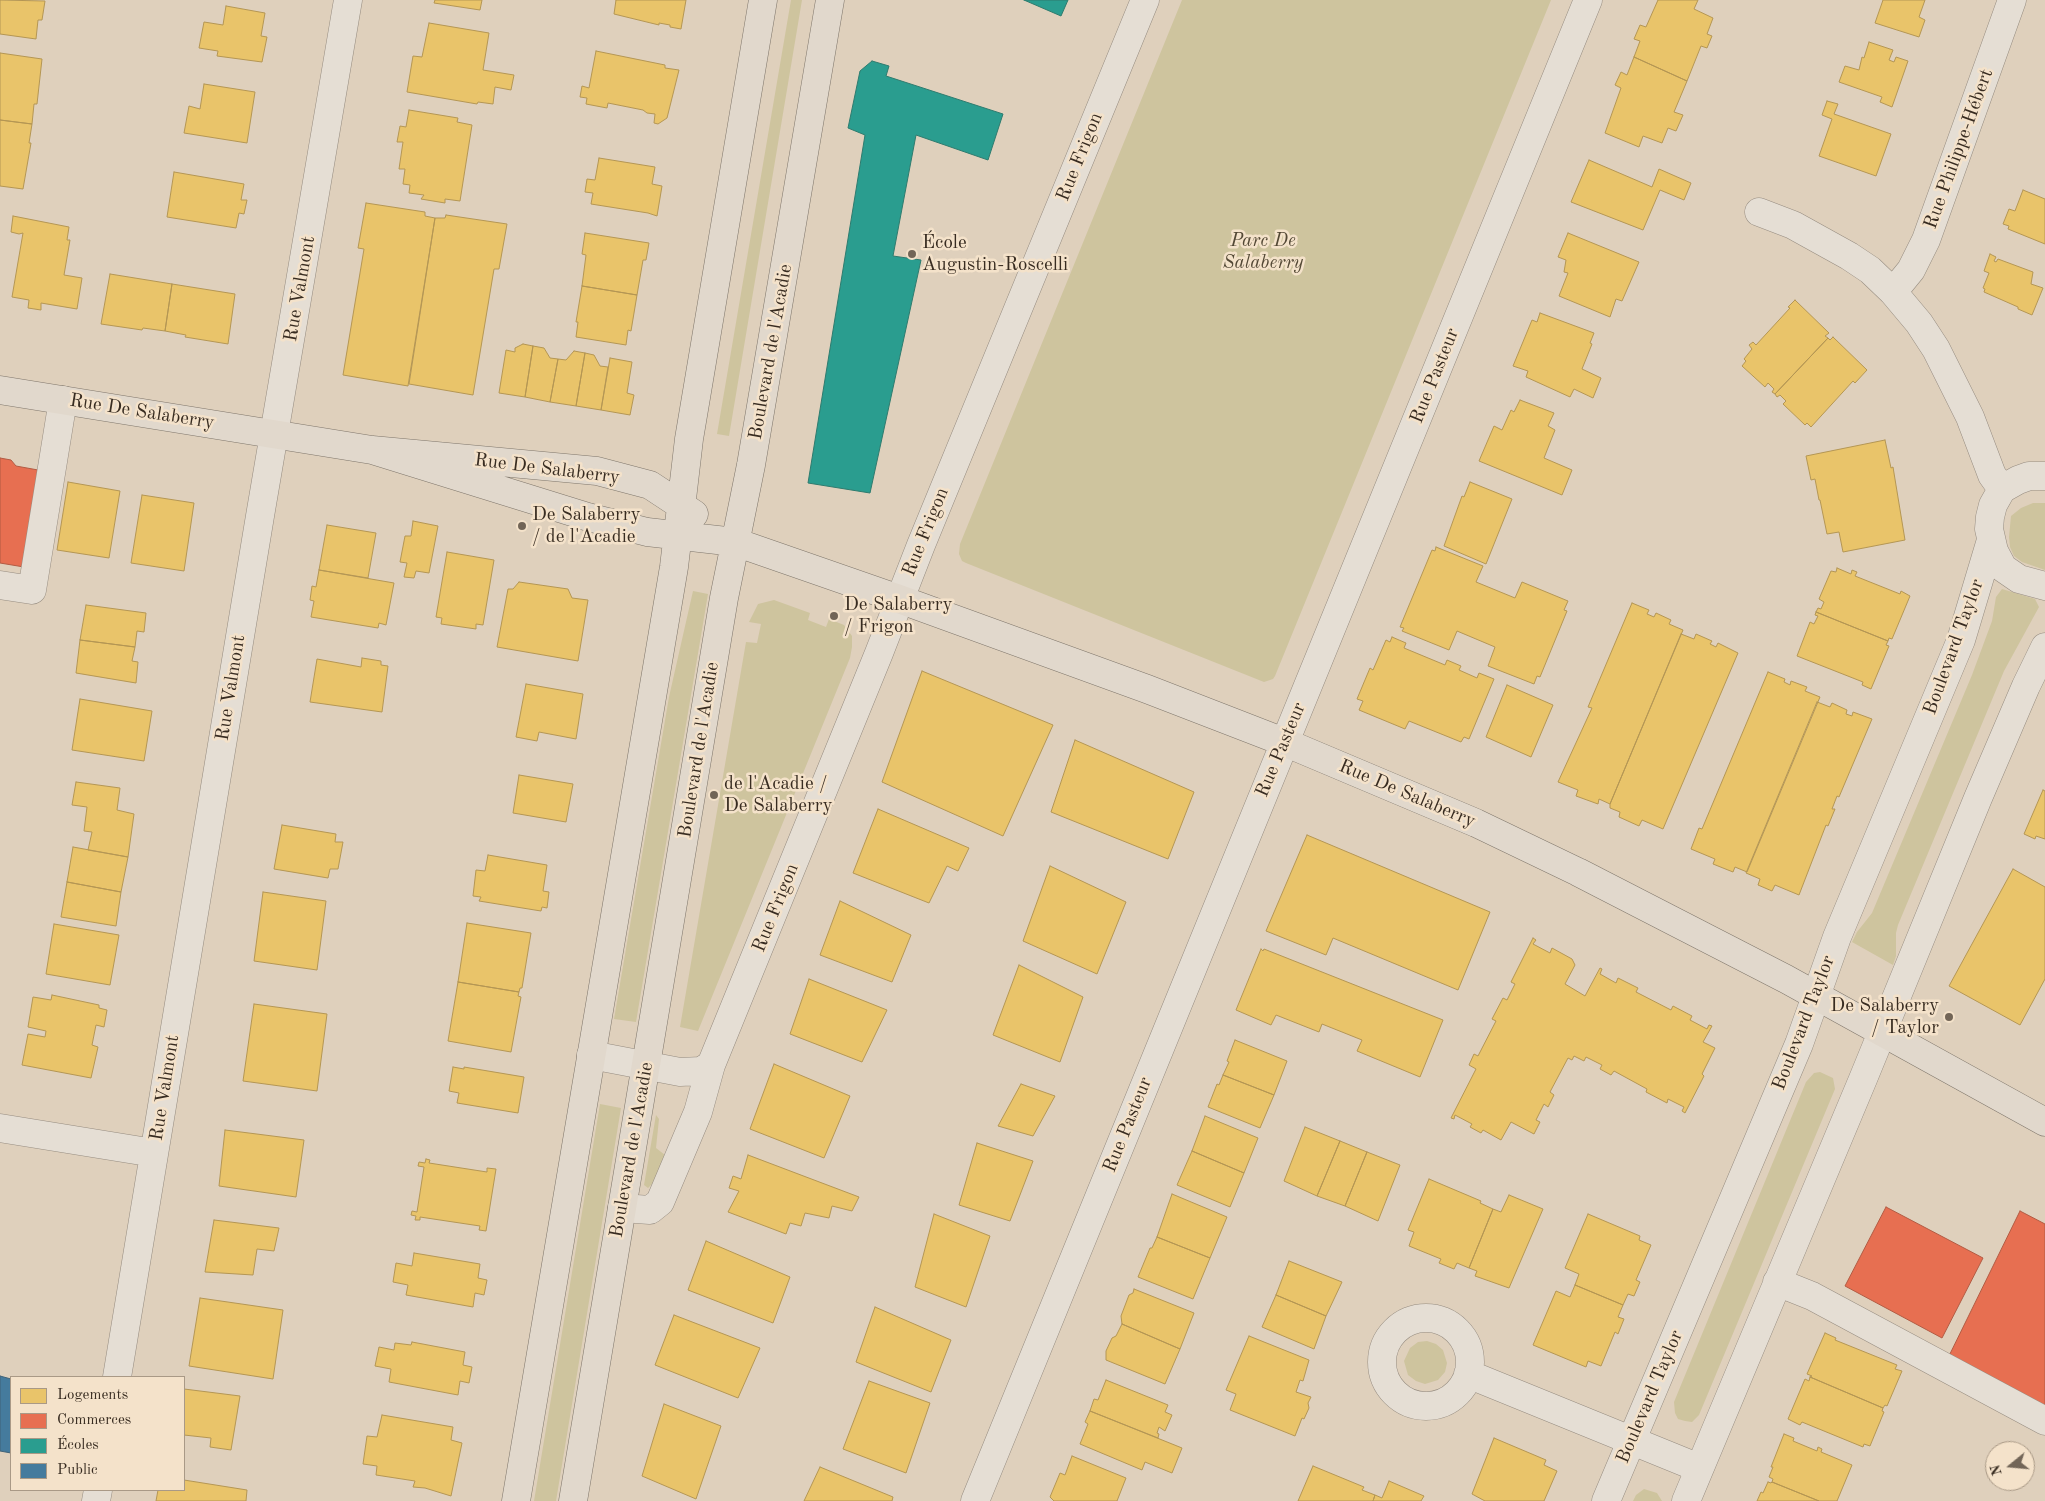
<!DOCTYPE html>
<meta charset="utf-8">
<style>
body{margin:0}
#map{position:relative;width:2045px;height:1501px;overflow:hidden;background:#dfd0bc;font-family:"Old Standard TT",serif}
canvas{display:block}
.legend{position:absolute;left:10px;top:1376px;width:175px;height:115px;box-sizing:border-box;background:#f4e2ca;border:1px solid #a99986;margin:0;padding:6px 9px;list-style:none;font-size:15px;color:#382c21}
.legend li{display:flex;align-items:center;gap:10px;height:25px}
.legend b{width:25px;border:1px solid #a99986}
.north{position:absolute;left:1985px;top:1441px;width:50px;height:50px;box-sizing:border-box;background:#f4e2ca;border:1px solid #a99986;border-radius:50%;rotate:253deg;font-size:14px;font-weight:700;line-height:20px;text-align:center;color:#382c21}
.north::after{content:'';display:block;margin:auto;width:18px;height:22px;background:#726557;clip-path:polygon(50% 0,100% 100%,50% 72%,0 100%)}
</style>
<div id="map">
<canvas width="2045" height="1501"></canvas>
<ul class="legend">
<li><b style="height:14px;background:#e9c46a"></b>Logements</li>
<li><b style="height:14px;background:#e76f51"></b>Commerces</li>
<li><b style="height:14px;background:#2a9d8f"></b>Écoles</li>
<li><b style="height:14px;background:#457b9d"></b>Public</li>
</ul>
<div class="north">N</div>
</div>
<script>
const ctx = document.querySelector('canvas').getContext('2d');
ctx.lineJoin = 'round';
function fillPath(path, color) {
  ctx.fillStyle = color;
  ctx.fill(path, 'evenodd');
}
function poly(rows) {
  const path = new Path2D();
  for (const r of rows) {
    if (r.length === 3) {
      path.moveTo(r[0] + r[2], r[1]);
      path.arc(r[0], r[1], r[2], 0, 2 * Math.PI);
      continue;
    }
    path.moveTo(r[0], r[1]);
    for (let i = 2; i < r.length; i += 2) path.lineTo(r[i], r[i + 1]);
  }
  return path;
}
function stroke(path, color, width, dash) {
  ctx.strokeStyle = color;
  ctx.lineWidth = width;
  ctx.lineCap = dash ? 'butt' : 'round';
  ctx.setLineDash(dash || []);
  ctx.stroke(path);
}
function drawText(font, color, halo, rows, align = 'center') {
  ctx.font = font + ' "Old Standard TT",serif';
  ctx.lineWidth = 5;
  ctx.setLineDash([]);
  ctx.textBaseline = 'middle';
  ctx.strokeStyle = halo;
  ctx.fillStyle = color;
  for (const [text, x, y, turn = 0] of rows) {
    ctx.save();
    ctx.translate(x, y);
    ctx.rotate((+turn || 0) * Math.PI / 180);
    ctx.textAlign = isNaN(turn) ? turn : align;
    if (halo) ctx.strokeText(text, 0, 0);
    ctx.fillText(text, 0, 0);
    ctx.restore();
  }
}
const green = poly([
 [791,0,802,0,729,436,717,434],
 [1182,0,1551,0,1275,676,1273,679,1264,682,966,563,962,561,959,554,960,544],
 [2033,503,2045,503,2045,570,2022,562,2014,556,2010,547,2009,537,2011,516,2021,508],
 [2002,589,2035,599,2039,607,2004,671,1898,925,1896,933,1896,956,1893,965,1852,942,1857,932,1872,913,1972,675,1992,621,1996,597],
 [693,591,708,594,636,1022,614,1019,669,697],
 [774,600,810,613,808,620,826,627,829,619,844,625,852,636,852,647,850,658,698,1031,680,1027,746,642,757,643,761,624,749,622,758,604],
 [1820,1072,1833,1078,1835,1089,1699,1415,1692,1422,1685,1421,1678,1419,1675,1413,1674,1402,1806,1082,1814,1073],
 [600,1104,621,1108,556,1501,534,1501],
 [656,1115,659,1119,656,1148,665,1155,654,1182,648,1188,644,1185],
 [1427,1341,1436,1344,1443,1350,1447,1363,1445,1372,1438,1380,1425,1384,1416,1381,1408,1375,1404,1361,1410,1348,1418,1342],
 [1644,1489,1657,1493,1662,1501,1633,1501,1636,1495]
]);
const homes = poly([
 [0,0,45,1,42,20,38,20,36,39,0,34,0,0],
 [435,0,482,0,480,10,434,3,435,0],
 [616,0,686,0,681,29,670,27,670,25,659,23,659,25,614,14,616,0],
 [1658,0,1698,0,1694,9,1713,18,1707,34,1712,36,1707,48,1701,46,1687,81,1634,57,1640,41,1634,39,1640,25,1646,27,1658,0],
 [1883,0,1925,0,1919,17,1925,20,1919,37,1875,23,1883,0],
 [226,6,265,13,261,36,267,37,262,62,217,56,218,51,199,48,204,22,223,25,226,6],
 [429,23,489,33,483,70,514,75,511,90,495,87,493,104,478,102,477,104,407,92,413,56,422,57,429,23],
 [1869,42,1893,50,1889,60,1894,62,1896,57,1908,61,1892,107,1880,102,1882,97,1839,82,1845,66,1859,70,1862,57,1864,58,1869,42],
 [596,51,665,65,665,68,679,70,667,118,658,124,654,123,655,114,647,113,643,110,608,103,607,108,586,104,587,98,580,97,582,86,589,88,596,51],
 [0,53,42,59,37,104,34,104,32,124,0,120,0,53],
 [1634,57,1687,81,1674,112,1683,115,1676,131,1668,128,1662,143,1643,136,1639,147,1605,133,1621,88,1615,85,1621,72,1627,75,1634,57],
 [204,84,255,92,247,143,184,133,189,106,200,109,204,84],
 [1827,101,1838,104,1834,114,1891,134,1876,176,1819,156,1832,119,1822,115,1827,101],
 [409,110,458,118,457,122,472,125,460,201,445,199,445,203,421,199,424,195,409,193,410,185,403,184,405,169,399,169,403,142,397,142,400,126,406,127,409,110],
 [0,120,32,124,29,143,31,143,23,189,0,186,0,120],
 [599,158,655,167,652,184,662,186,657,216,648,213,591,204,593,193,585,192,587,179,595,180,599,158],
 [1589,160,1652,187,1659,169,1691,183,1684,200,1660,190,1643,230,1571,202,1589,160],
 [174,172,244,184,241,200,247,200,244,214,239,213,236,228,167,217,174,172],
 [2023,190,2045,199,2045,244,2008,229,2009,226,2003,224,2009,209,2015,211,2023,190],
 [366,203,425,212,425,216,435,218,408,386,343,375,364,249,358,248,366,203],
 [446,215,507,224,499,269,494,269,473,395,409,384,435,218,445,218,446,215],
 [13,216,69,227,67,240,70,240,64,275,82,278,77,309,41,303,41,310,28,308,29,300,12,297,23,233,19,234,11,232,13,216],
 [585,233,649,243,646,260,643,260,637,295,582,286,586,255,582,254,585,233],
 [1568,233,1639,262,1622,301,1616,299,1610,317,1559,296,1568,273,1564,272,1566,260,1558,257,1568,233],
 [1990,254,1996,257,1994,261,1996,262,1998,259,2033,272,2031,284,2043,288,2032,315,2018,309,2018,307,1984,292,1985,289,1983,288,1989,273,1984,271,1990,254],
 [110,274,172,284,165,331,143,328,142,330,101,324,110,274],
 [172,284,235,294,228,344,185,337,186,335,165,331,172,284],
 [582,286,637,295,631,331,628,330,626,345,576,337,578,322,576,322,582,286],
 [1795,300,1829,333,1825,336,1828,338,1775,394,1772,392,1774,389,1768,383,1765,387,1742,366,1746,361,1744,359,1752,349,1749,345,1753,342,1756,345,1790,308,1788,307,1795,300],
 [1540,313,1594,333,1590,343,1592,344,1582,369,1601,378,1593,398,1574,389,1570,397,1526,377,1528,371,1513,366,1532,320,1537,322,1540,313],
 [1833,337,1867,370,1855,383,1853,381,1811,427,1807,423,1805,425,1783,404,1786,401,1780,395,1777,397,1775,394,1828,338,1830,340,1833,337],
 [523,344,533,346,525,397,499,393,506,350,515,352,515,348,523,344],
 [533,346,544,348,550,358,558,359,550,402,525,397,533,346],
 [574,351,585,353,576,406,550,402,558,359,566,360,574,351],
 [585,353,594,355,600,366,608,367,601,410,576,406,585,353],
 [610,358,632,362,627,393,634,395,630,415,601,410,610,358],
 [1520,400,1554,413,1548,426,1555,430,1544,458,1572,470,1562,495,1479,461,1494,426,1502,430,1511,410,1514,412,1520,400],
 [1885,440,1891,468,1893,467,1905,540,1843,552,1839,532,1827,534,1820,500,1819,500,1815,479,1811,480,1806,456,1885,440],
 [68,482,120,491,109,558,57,550,68,482],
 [1470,482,1512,499,1486,564,1444,546,1462,496,1464,497,1470,482],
 [142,495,194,503,184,571,131,563,142,495],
 [413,521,438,526,429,573,416,571,414,578,404,577,407,563,400,562,405,536,411,536,413,521],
 [327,525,376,533,368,578,319,570,327,525],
 [1436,547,1483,566,1476,582,1515,598,1522,582,1568,601,1564,610,1567,611,1540,677,1537,676,1534,684,1488,666,1495,647,1457,631,1449,650,1402,631,1404,628,1400,627,1432,550,1435,551,1436,547],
 [447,552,494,560,483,625,476,624,476,629,441,624,442,618,436,617,447,552],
 [1837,568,1851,574,1852,570,1857,572,1855,576,1900,594,1901,591,1910,596,1892,639,1889,638,1888,641,1816,612,1818,608,1821,609,1824,602,1819,599,1831,571,1836,572,1837,568],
 [319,570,394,583,386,625,379,623,378,628,311,617,314,601,310,600,312,586,316,587,319,570],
 [519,582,568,589,572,598,588,600,578,661,497,647,508,589,513,589,519,582],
 [1632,603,1649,610,1647,614,1654,617,1656,613,1671,620,1669,624,1683,630,1610,804,1599,799,1598,804,1576,796,1578,790,1558,782,1592,708,1588,707,1632,603],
 [86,605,146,613,144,632,137,631,135,647,80,640,86,605],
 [1816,612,1888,641,1886,645,1889,646,1871,689,1862,685,1863,682,1797,656,1810,622,1814,624,1818,616,1815,615,1816,612],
 [1681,634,1694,639,1696,634,1712,641,1710,644,1716,647,1718,643,1738,653,1663,829,1642,820,1639,826,1619,817,1620,812,1610,808,1610,804,1681,634],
 [1392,637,1406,643,1404,648,1445,665,1447,660,1461,666,1459,670,1477,678,1479,673,1494,679,1469,739,1464,737,1461,742,1409,721,1405,729,1359,710,1363,701,1357,699,1370,668,1373,670,1386,640,1390,642,1392,637],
 [80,640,135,647,132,661,138,662,136,683,76,673,80,640],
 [362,658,381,661,381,665,388,666,382,712,310,702,317,659,361,667,362,658],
 [922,671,1053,725,1003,836,882,782,922,671],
 [1768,672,1785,679,1784,682,1790,685,1791,681,1807,687,1805,691,1820,697,1747,872,1735,867,1733,872,1713,864,1715,859,1691,849,1699,828,1702,829,1768,672],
 [526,684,583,694,576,739,539,732,537,741,516,737,526,684],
 [1507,685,1553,705,1531,757,1486,737,1507,685],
 [80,699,152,711,144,761,72,750,80,699],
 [1817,702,1830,707,1832,703,1847,710,1846,714,1852,716,1853,712,1872,719,1839,797,1837,796,1832,809,1835,809,1828,826,1826,825,1799,895,1775,885,1772,891,1758,885,1760,879,1746,873,1817,702],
 [1075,740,1194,792,1168,859,1051,812,1075,740],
 [519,775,573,784,566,822,513,813,519,775],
 [76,782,120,788,117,810,134,814,128,857,88,850,92,832,84,831,87,807,72,805,76,782],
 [2043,790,2045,791,2045,839,2036,836,2035,839,2024,834,2043,790],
 [878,809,969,848,958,871,947,866,929,903,853,873,878,809],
 [282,825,336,834,335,842,343,842,338,869,330,869,328,878,274,869,282,825],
 [1307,835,1490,912,1458,990,1333,938,1326,955,1266,931,1307,835],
 [73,847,128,857,121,892,67,882,73,847],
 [488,855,547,865,543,891,549,892,547,908,542,907,541,911,479,901,481,897,473,896,476,870,485,871,488,855],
 [1050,866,1126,902,1097,974,1023,941,1050,866],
 [2013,869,2045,887,2045,979,2020,1025,1949,986,2013,869],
 [67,882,121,892,116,926,61,917,67,882],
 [263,892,326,901,317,970,254,961,263,892],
 [840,901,911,935,892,982,820,955,840,901],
 [467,923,531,933,522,988,520,988,519,992,458,982,467,923],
 [54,924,119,935,110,985,46,974,54,924],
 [1533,938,1536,940,1533,944,1550,953,1552,948,1572,959,1575,965,1565,984,1585,996,1600,968,1602,969,1600,974,1616,983,1618,978,1638,988,1636,992,1671,1010,1673,1006,1692,1016,1690,1020,1707,1029,1709,1025,1712,1026,1703,1042,1715,1048,1702,1074,1704,1076,1685,1113,1682,1111,1684,1107,1668,1099,1667,1103,1646,1092,1647,1089,1614,1071,1611,1075,1600,1069,1602,1065,1586,1057,1584,1061,1574,1056,1572,1060,1568,1058,1550,1092,1554,1095,1548,1107,1544,1104,1536,1120,1540,1122,1534,1134,1511,1122,1501,1140,1483,1130,1481,1133,1470,1127,1472,1124,1455,1115,1454,1119,1451,1118,1476,1069,1469,1065,1474,1054,1478,1056,1496,1021,1492,1019,1503,998,1507,1000,1515,984,1511,982,1533,938],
 [1261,949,1263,951,1264,949,1443,1020,1420,1077,1357,1051,1362,1040,1322,1024,1319,1032,1276,1015,1271,1025,1236,1010,1261,949],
 [1019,965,1083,997,1060,1062,993,1035,1019,965],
 [809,979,887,1010,862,1062,790,1034,809,979],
 [458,982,519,992,518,996,521,997,511,1052,448,1041,458,982],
 [52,995,99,1005,99,1008,107,1010,104,1027,96,1025,92,1045,98,1047,91,1078,22,1065,28,1034,45,1037,46,1031,28,1027,33,997,51,1000,52,995],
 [254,1004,327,1014,317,1091,243,1081,254,1004],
 [1235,1040,1287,1061,1274,1095,1223,1075,1229,1062,1227,1061,1235,1040],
 [774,1064,850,1096,824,1158,750,1129,774,1064],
 [453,1067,464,1069,464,1067,524,1077,518,1113,457,1103,459,1093,449,1091,453,1067],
 [1223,1075,1274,1095,1260,1128,1208,1107,1217,1084,1219,1085,1223,1075],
 [1021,1084,1055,1096,1033,1136,998,1126,1021,1084],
 [1205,1116,1258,1138,1244,1173,1192,1151,1205,1116],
 [1305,1127,1340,1141,1317,1196,1284,1181,1305,1127],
 [225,1130,304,1140,296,1197,219,1186,225,1130],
 [1340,1141,1367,1152,1345,1206,1317,1196,1340,1141],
 [977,1143,1033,1161,1010,1221,959,1205,977,1143],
 [1192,1151,1244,1173,1230,1207,1177,1185,1192,1151],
 [1367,1152,1400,1165,1378,1221,1345,1206,1367,1152],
 [748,1155,859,1197,852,1211,832,1206,829,1218,805,1213,801,1226,790,1223,786,1234,728,1212,739,1191,729,1188,733,1176,741,1179,748,1155],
 [426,1159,430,1160,429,1163,487,1172,487,1168,496,1169,486,1231,479,1230,480,1226,420,1217,420,1220,415,1220,416,1216,411,1215,412,1211,417,1212,424,1167,418,1166,419,1162,425,1163,426,1159],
 [1429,1179,1481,1201,1480,1203,1493,1209,1469,1268,1457,1263,1454,1269,1439,1263,1441,1259,1409,1246,1414,1232,1408,1230,1429,1179],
 [1172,1194,1227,1217,1210,1258,1157,1237,1172,1194],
 [1509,1195,1543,1209,1509,1288,1475,1276,1477,1271,1469,1268,1493,1209,1501,1212,1509,1195],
 [934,1214,990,1236,966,1307,915,1287,934,1214],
 [1588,1214,1640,1236,1639,1240,1651,1245,1636,1280,1640,1282,1634,1296,1628,1294,1623,1305,1575,1285,1579,1274,1565,1268,1588,1214],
 [214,1220,279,1228,274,1251,257,1249,253,1275,205,1272,214,1220],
 [1157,1237,1210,1258,1193,1299,1138,1277,1150,1248,1152,1248,1157,1237],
 [706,1241,790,1277,773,1323,688,1290,706,1241],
 [414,1253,480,1264,478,1278,487,1280,484,1295,475,1293,473,1307,406,1295,408,1285,393,1282,396,1263,412,1266,414,1253],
 [1289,1261,1342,1282,1326,1316,1276,1295,1289,1261],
 [1575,1285,1623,1305,1618,1317,1624,1319,1618,1334,1615,1332,1601,1366,1588,1361,1586,1367,1533,1345,1556,1291,1570,1297,1575,1285],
 [1134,1289,1194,1313,1180,1349,1122,1324,1121,1316,1129,1295,1133,1293,1134,1289],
 [1276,1295,1326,1316,1314,1349,1262,1327,1276,1295],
 [200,1298,283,1310,273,1379,189,1366,200,1298],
 [875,1307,951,1340,931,1392,856,1362,875,1307],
 [674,1315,760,1348,738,1398,655,1365,674,1315],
 [1122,1324,1180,1349,1165,1384,1106,1360,1106,1351,1112,1338,1116,1336,1122,1324],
 [1825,1333,1836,1338,1835,1340,1897,1365,1895,1369,1902,1371,1887,1406,1885,1405,1883,1408,1810,1377,1812,1376,1807,1374,1825,1333],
 [1249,1336,1309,1360,1303,1381,1300,1380,1296,1392,1311,1397,1308,1403,1309,1408,1304,1419,1302,1418,1295,1436,1230,1410,1236,1394,1226,1390,1249,1336],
 [412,1342,465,1352,463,1365,472,1367,469,1383,460,1381,458,1395,389,1382,391,1369,375,1366,379,1347,394,1350,395,1343,411,1345,412,1342],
 [1810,1377,1883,1408,1882,1411,1884,1412,1870,1446,1864,1444,1863,1447,1802,1422,1800,1425,1788,1419,1805,1379,1809,1381,1810,1377],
 [1106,1380,1168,1405,1165,1412,1172,1415,1165,1431,1159,1427,1157,1433,1159,1434,1158,1438,1090,1411,1094,1399,1098,1400,1106,1380],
 [869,1381,930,1403,906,1473,843,1449,869,1381],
 [184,1389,240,1396,231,1450,210,1447,211,1438,184,1435,184,1389],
 [664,1404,721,1426,696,1499,642,1476,664,1404],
 [1090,1411,1182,1448,1172,1473,1145,1462,1142,1470,1080,1444,1088,1424,1085,1422,1090,1411],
 [382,1415,453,1427,451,1440,462,1443,451,1496,425,1488,413,1487,415,1481,376,1475,377,1466,363,1464,367,1436,377,1437,382,1415],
 [1784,1434,1794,1438,1793,1441,1817,1451,1818,1447,1822,1449,1821,1452,1852,1465,1837,1501,1819,1501,1772,1482,1773,1479,1769,1477,1773,1467,1771,1467,1784,1434],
 [1494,1438,1546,1460,1544,1465,1557,1471,1544,1501,1485,1501,1472,1494,1494,1438],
 [1072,1456,1126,1478,1117,1501,1054,1501,1050,1497,1060,1473,1065,1475,1072,1456],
 [1313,1466,1364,1487,1362,1490,1375,1495,1373,1501,1298,1501,1313,1466],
 [820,1467,893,1497,892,1501,804,1501,820,1467],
 [184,1480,247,1490,246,1501,156,1501,158,1490,184,1490,184,1480],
 [1389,1481,1424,1496,1421,1501,1373,1501,1375,1495,1382,1498,1389,1481],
 [1768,1482,1771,1483,1772,1482,1819,1501,1757,1501,1761,1492,1763,1493,1768,1482]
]);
const shops = poly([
 [0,458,11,460,16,466,38,470,30,568,0,563,0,458],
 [1886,1207,1983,1258,1942,1338,1845,1286,1886,1207],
 [2020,1211,2045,1224,2045,1415,1946,1362,2020,1211]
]);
const schools = poly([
 [1024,0,1068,0,1061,16,1024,0],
 [872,61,889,66,886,76,1003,114,988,160,916,135,893,256,921,260,870,493,808,483,865,135,848,128,860,71,872,61]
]);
const public = poly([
 [0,1376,11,1379,11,1453,0,1451,0,1376]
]);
const minor = poly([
 [1759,212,1793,225,1849,256,1870,270,1893,292,1919,323,1936,349,1970,417,1992,475,2002,489],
 [1893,292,1911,270,1926,240,2012,0],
 [2045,476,2029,476,2018,480,2002,489,1993,505,1990,517,1989,529,1994,551,2003,568,2019,579,2045,586],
 [0,585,32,590,63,400],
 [591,1055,680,1072,701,1071,711,1065],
 [0,1128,154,1153],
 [622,1208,650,1210,660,1202,698,1112,711,1065,879,653,921,545,1145,0],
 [1777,1282,1812,1296,2045,1421],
 [1426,1362,44],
 [1468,1374,1699,1468],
 [117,1377,260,516,348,0],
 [96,1501,98,1490],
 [975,1501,1588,0],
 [1606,1501,1799,1044,1837,937,1961,640,1991,540],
 [1686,1501,1863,1079,1978,798,2026,686,2045,647]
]);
const major = poly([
 [0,390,372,450,597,471,650,485,694,514],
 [372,450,588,517,647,532,735,542,899,599,1147,689,1284,742,1476,823,1578,872,1786,979,2045,1122],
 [516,1501,674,567,689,439,763,0],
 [573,1501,724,598,751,465,830,0]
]);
const markers = [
 [912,254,5,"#726557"],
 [522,526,5,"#726557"],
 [834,616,5,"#726557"],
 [714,795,5,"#726557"],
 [1949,1017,5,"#726557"]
];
const streetNames = [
 ["Rue Philippe-Hébert",1959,149,-70],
 ["Rue Frigon",1080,157,-68],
 ["Rue Valmont",300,289,-80],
 ["Boulevard de l'Acadie",771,352,-80],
 ["Rue Pasteur",1435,376,-68],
 ["Rue De Salaberry",142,412,9],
 ["Rue De Salaberry",547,469,7],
 ["Rue Frigon",926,532,-68],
 ["Boulevard Taylor",1954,647,-70],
 ["Rue Valmont",231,688,-81],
 ["Boulevard de l'Acadie",699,750,-81],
 ["Rue Pasteur",1281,750,-67],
 ["Rue De Salaberry",1407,794,23],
 ["Rue Frigon",776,908,-68],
 ["Boulevard Taylor",1804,1023,-69],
 ["Rue Valmont",165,1088,-81],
 ["Rue Pasteur",1128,1125,-68],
 ["Boulevard de l'Acadie",632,1150,-80],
 ["Boulevard Taylor",1650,1397,-67]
];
const parkNames = [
 ["Parc De",1263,241],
 ["Salaberry",1263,263]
];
const poiNames = [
 ["École",922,243],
 ["Augustin-Roscelli",922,265],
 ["De Salaberry",532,515],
 ["/ de l'Acadie",532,537],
 ["De Salaberry",844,605],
 ["/ Frigon",844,627],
 ["de l'Acadie /",724,784],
 ["De Salaberry",724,806],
 ["De Salaberry",1939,1006,"right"],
 ["/ Taylor",1939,1028,"right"]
];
fillPath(green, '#cec49e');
fillPath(homes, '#e9c46a');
stroke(homes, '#b49654', 1);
fillPath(shops, '#e76f51');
stroke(shops, '#b25b43', 1);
fillPath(schools, '#2a9d8f');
stroke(schools, '#2e7b6e', 1);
fillPath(public, '#457b9d');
stroke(public, '#416378', 1);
stroke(minor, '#968c80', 29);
stroke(major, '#7f766b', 29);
stroke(minor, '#e5ded4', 28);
stroke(major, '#e1d8cc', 28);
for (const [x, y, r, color] of markers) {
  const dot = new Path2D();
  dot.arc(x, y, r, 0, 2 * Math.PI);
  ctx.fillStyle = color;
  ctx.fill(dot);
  stroke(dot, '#f4e2ca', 2);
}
drawText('19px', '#382c21', '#f4e2ca', streetNames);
drawText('italic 19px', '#534835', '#f4e2ca', parkNames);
drawText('19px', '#382c21', '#f4e2ca', poiNames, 'left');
</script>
